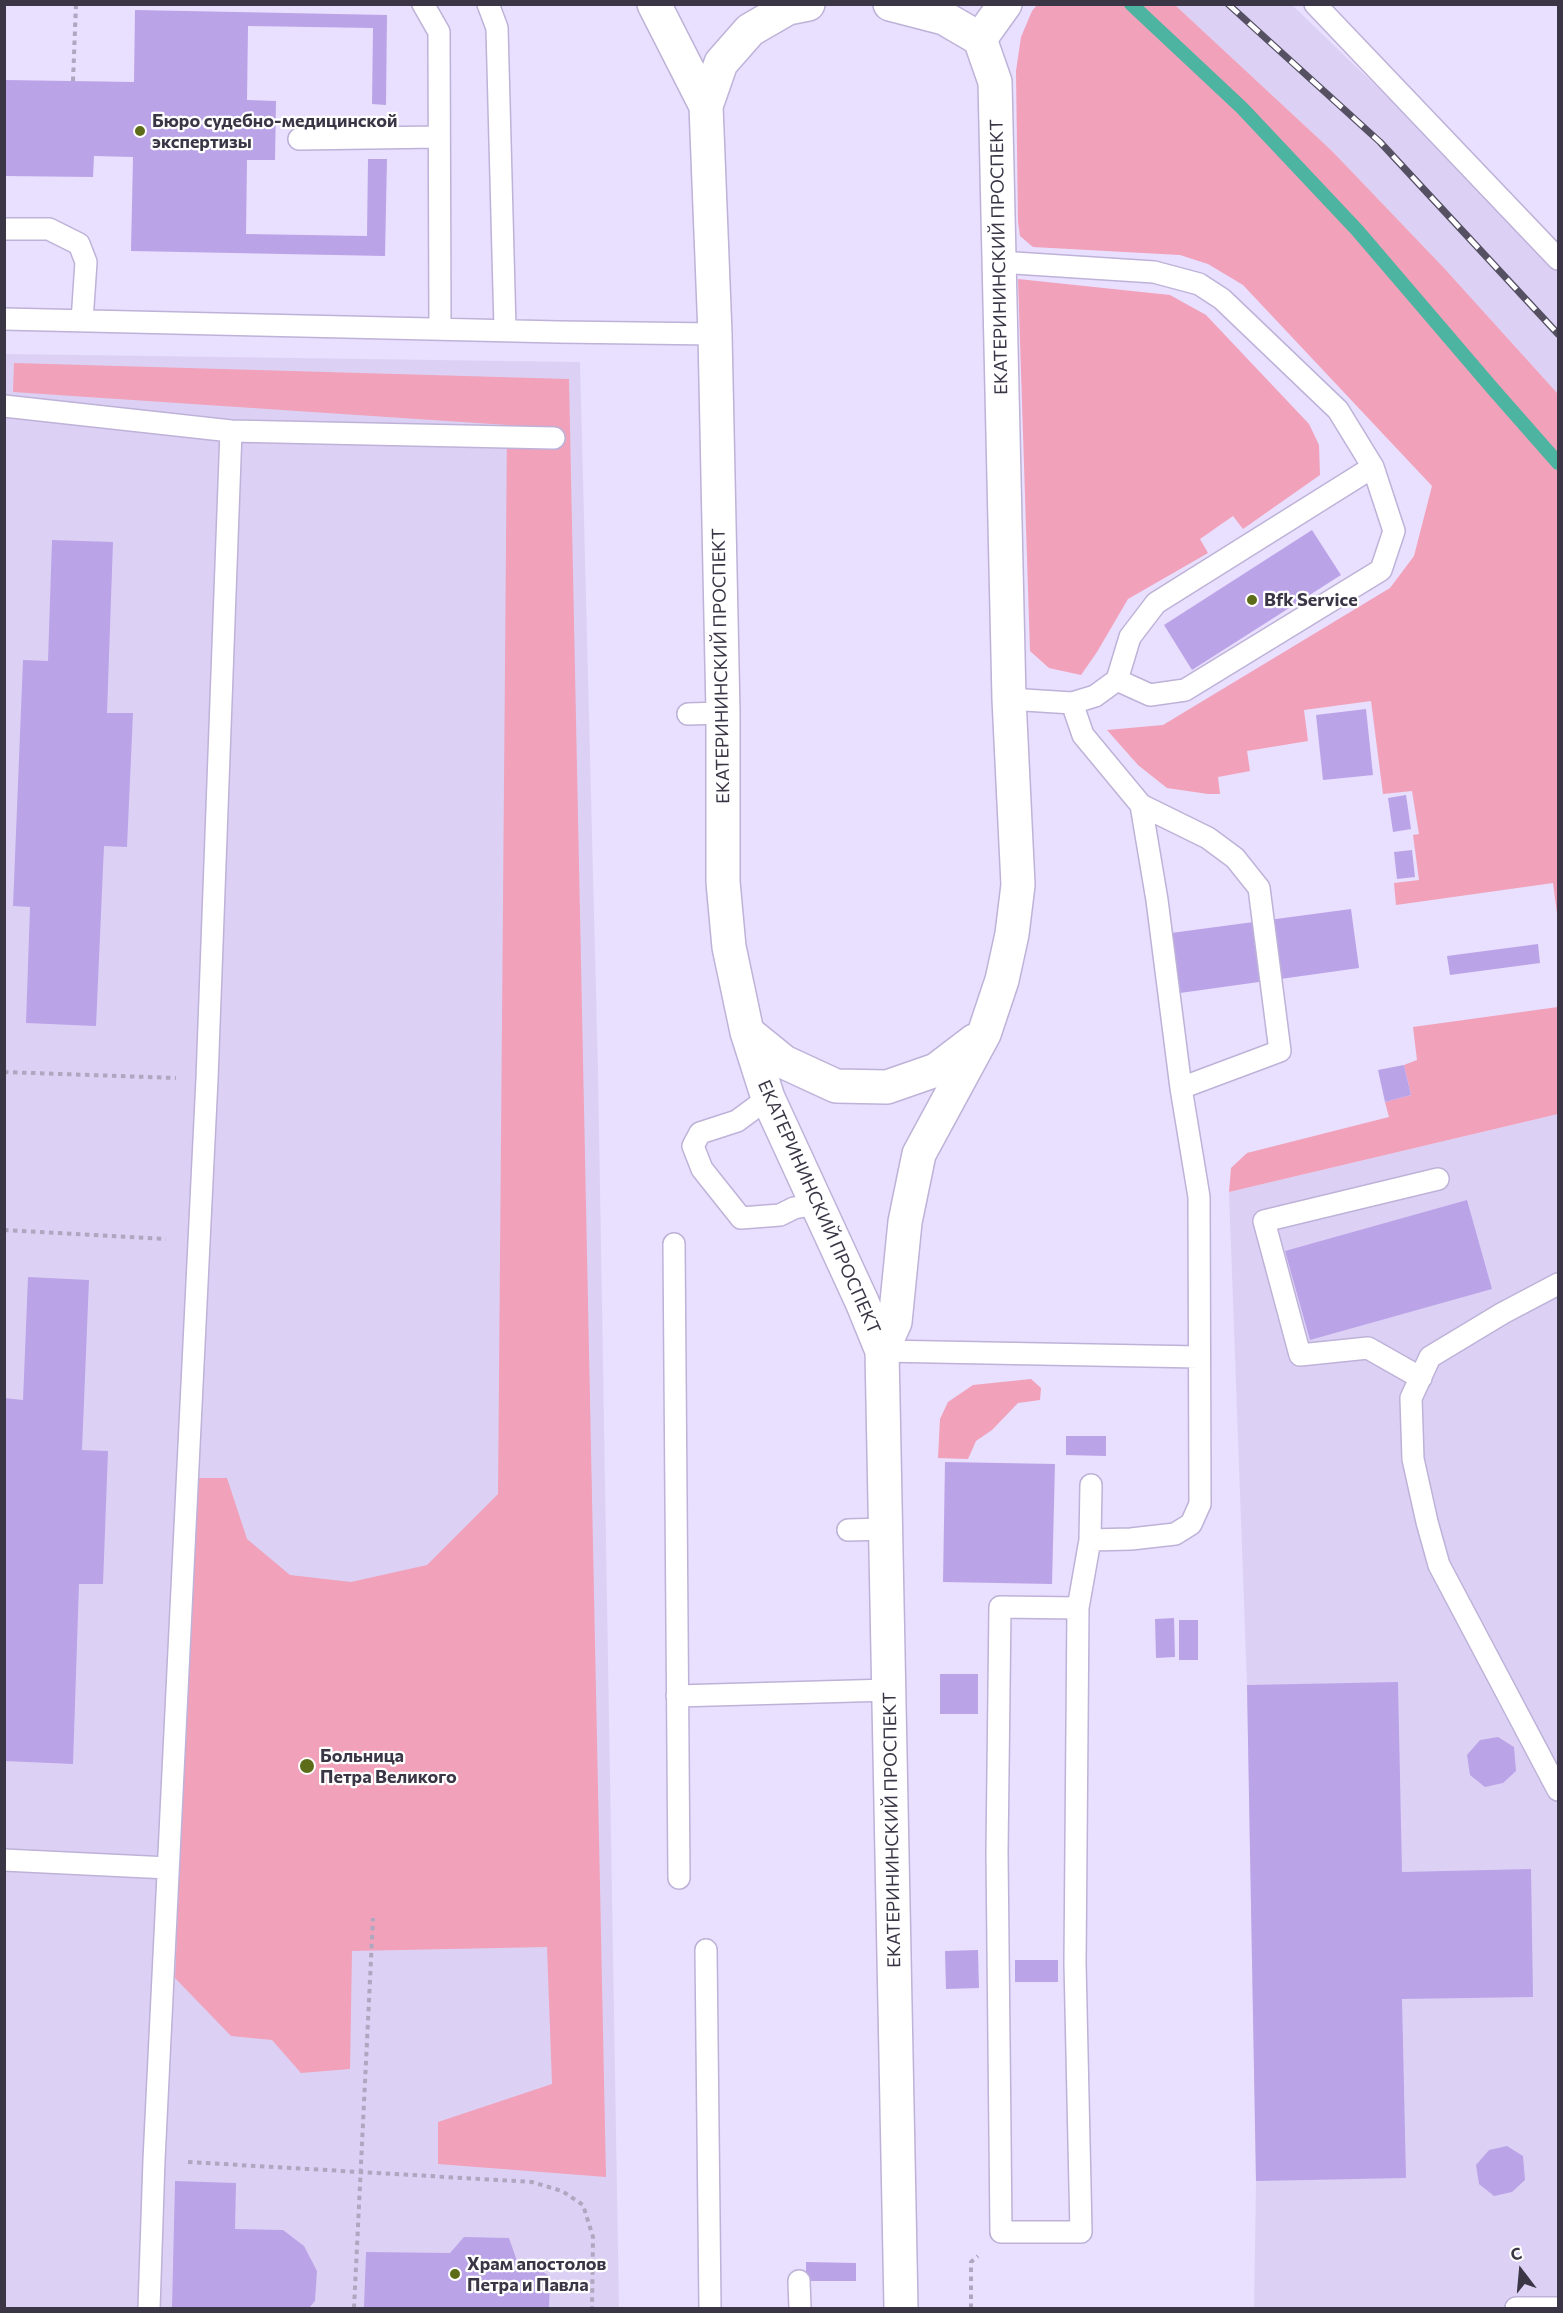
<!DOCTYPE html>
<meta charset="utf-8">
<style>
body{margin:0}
#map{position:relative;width:1563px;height:2313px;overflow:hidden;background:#e9dffe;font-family:Commissioner,sans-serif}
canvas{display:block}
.frame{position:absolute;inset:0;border:6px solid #3b3646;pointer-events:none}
.north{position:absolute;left:1491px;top:2241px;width:60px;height:60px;-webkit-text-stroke:4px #fff;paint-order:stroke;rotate:344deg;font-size:16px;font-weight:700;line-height:24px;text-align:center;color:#3b3646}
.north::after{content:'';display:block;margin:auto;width:21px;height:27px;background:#3b3646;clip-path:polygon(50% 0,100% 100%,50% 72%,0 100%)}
</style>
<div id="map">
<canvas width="1563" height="2313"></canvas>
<div class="frame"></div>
<div class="north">С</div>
</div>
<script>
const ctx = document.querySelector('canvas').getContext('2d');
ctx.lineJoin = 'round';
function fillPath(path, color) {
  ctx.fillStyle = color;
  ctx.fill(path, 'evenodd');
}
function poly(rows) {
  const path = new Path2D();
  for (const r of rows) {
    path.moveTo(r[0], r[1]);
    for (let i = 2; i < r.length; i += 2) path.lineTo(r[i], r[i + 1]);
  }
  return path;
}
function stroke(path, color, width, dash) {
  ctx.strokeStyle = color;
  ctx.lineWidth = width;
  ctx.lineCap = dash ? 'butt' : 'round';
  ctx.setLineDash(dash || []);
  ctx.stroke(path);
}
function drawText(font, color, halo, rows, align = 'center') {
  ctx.font = font + ' Commissioner,sans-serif';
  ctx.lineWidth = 4.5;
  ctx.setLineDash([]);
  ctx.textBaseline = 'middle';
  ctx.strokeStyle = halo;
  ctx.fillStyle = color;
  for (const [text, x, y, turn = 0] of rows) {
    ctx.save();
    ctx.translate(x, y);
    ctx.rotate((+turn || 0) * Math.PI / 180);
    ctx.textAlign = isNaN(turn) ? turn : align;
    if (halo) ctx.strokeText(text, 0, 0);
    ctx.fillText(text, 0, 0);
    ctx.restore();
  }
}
const built = poly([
 [1175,5,1292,5,1486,192,1558,266,1558,394,1444,268,1332,151],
 [5,354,580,362,598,1070,619,2308,5,2308],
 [1558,1114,1558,2308,1254,2308,1256,2181,1247,1685,1229,1192]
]);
const green = poly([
 [1037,5,1175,5,1332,151,1444,268,1558,394,1558,921,1553,883,1396,905,1394,883,1419,880,1413,835,1419,834,1412,791,1383,794,1371,701,1304,710,1308,741,1247,751,1250,771,1218,777,1220,794,1208,794,1167,788,1138,765,1107,730,1163,725,1390,588,1414,556,1432,486,1243,285,1208,264,1180,255,1033,247,1020,236,1018,222,1016,71,1021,37,1032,11],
 [1018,279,1170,295,1206,315,1309,424,1319,445,1320,475,1243,529,1233,516,1200,539,1208,553,1128,599,1097,652,1081,675,1049,668,1030,651],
 [14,363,569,379,606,2177,438,2164,438,2122,552,2084,547,1947,352,1951,350,2069,301,2073,272,2040,231,2036,175,1978,196,1478,227,1478,247,1539,290,1575,351,1582,427,1565,498,1494,507,425,13,392],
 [1558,1007,1558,1114,1229,1192,1231,1168,1247,1153,1389,1117,1385,1102,1411,1095,1404,1065,1417,1060,1413,1027],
 [1031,1379,1041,1388,1040,1400,1018,1403,992,1430,976,1441,968,1459,938,1458,940,1419,948,1402,973,1385]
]);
const stream = poly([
 [1131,4,1242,108,1357,230,1493,389,1558,463]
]);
const building = poly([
 [135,10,387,15,386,105,372,104,373,28,248,26,247,100,276,101,275,160,247,160,246,234,367,236,368,159,387,159,385,256,131,251,133,157,94,156,93,177,4,176,4,80,134,82],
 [1312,530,1341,575,1192,670,1164,625],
 [52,540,113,542,107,713,133,713,127,847,104,846,96,1026,26,1023,30,907,13,906,23,660,48,661],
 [1366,709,1373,775,1323,780,1316,715],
 [1406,795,1411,829,1393,832,1388,798],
 [1412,850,1415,877,1397,879,1394,852],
 [1351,909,1359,968,1180,993,1171,933],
 [1538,944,1540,963,1450,975,1447,956],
 [1404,1065,1411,1095,1385,1102,1378,1070],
 [1467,1200,1492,1289,1310,1340,1285,1251],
 [28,1277,89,1280,82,1450,108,1451,103,1584,79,1584,73,1764,4,1761,4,1398,23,1400],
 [1066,1436,1106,1436,1106,1456,1066,1455],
 [945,1462,1055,1464,1052,1584,943,1582],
 [1174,1618,1175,1657,1156,1658,1155,1619],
 [1179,1620,1198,1620,1198,1660,1179,1660],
 [940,1674,978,1674,978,1714,940,1714],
 [1398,1682,1402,1872,1531,1869,1533,1997,1402,1999,1406,2178,1256,2181,1247,1685],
 [1498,1737,1514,1747,1516,1771,1503,1783,1485,1787,1470,1775,1467,1755,1480,1740],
 [978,1950,979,1988,946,1989,945,1951],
 [1015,1960,1058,1960,1058,1982,1015,1982],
 [1507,2146,1523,2156,1525,2180,1512,2192,1494,2196,1479,2184,1476,2165,1489,2150],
 [175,2181,236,2183,235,2229,283,2230,304,2246,317,2271,315,2301,309,2308,172,2308],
 [464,2237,509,2238,517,2261,535,2266,550,2277,549,2308,364,2308,366,2252,450,2253],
 [806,2262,856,2263,856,2281,806,2281]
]);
const path = poly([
 [73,81,76,4],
 [4,1072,176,1078],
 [4,1230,166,1239],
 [188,2162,532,2182,562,2191,583,2205,593,2237,592,2308],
 [354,2308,373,1918],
 [971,2308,971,2262,978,2256]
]);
const service = poly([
 [423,4,439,32,440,328],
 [488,4,497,28,505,329],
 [1315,4,1558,259],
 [299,139,438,137],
 [4,229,49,229,79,244,86,262,82,321],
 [999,262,1154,272,1199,284,1222,299,1338,410,1373,467,1394,531,1381,570,1185,690,1150,695,1117,680],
 [4,319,558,332,715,334],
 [4,406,231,431,554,438],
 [1009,699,1072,703,1095,696,1117,680,1130,637,1156,603,1373,467],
 [1072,703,1083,735,1141,805,1157,900,1181,1088,1199,1197,1200,1504,1191,1524,1175,1534,1131,1539,1090,1540],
 [688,714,723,713],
 [1141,805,1208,838,1235,858,1259,888,1280,1051,1181,1088],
 [768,1098,737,1121,700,1133,693,1146,702,1169,741,1218,780,1215,794,1208,816,1204],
 [674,1244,679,1878],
 [1558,1284,1503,1313,1430,1357,1411,1398,1413,1459,1427,1522,1439,1565,1558,1790],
 [882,1351,1199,1357],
 [1421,1378,1368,1348,1300,1355,1264,1221,1438,1179],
 [848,1530,886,1529],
 [1078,1608,1000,1607,997,1852,1001,2232,1081,2232,1075,1963,1078,1608,1090,1540,1091,1485],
 [677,1696,889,1690],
 [4,1860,168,1868],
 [706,1950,710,2308],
 [799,2281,800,2308],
 [149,2308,154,2160,207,1079,231,431],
 [1516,2308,1558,2308]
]);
const minor = poly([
 [980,39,1005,4]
]);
const tertiary = poly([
 [654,4,706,106],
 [808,4,788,8,750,30,721,63,706,106,715,334,723,713,723,882,729,947,747,1032,768,1098,862,1302,882,1351,901,2308],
 [747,1032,784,1062,836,1086,887,1087,936,1070,974,1041],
 [882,1351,895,1322,905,1222,919,1154,984,1034,1002,980,1012,934,1018,885,1009,699,995,82,980,39,944,18,890,4]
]);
const rail = poly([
 [1228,4,1380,142,1558,334]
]);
const markers = [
 [140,131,6,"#5d6c18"],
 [1252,600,6,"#5d6c18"],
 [307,1766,8,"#5d6c18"],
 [455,2274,6,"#5d6c18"]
];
const poiNames = [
 ["Бюро судебно-медицинской",152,121],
 ["экспертизы",152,142],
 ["Bfk Service",1264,600],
 ["Больница",320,1756],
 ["Петра Великого",320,1777],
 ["Храм апостолов",467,2264],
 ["Петра и Павла",467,2285]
];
const streetNames = [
 ["ЕКАТЕРИНИНСКИЙ ПРОСПЕКТ",999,257,-91],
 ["ЕКАТЕРИНИНСКИЙ ПРОСПЕКТ",721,666,-91],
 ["ЕКАТЕРИНИНСКИЙ ПРОСПЕКТ",819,1207,66],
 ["ЕКАТЕРИНИНСКИЙ ПРОСПЕКТ",892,1830,-91]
];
fillPath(built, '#dcd1f4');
fillPath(green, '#f1a1b9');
stroke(stream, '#4db4a2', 14);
fillPath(building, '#bba3e8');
stroke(service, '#beb2d8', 24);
stroke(minor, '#beb2d8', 36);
stroke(tertiary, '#beb2d8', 36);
stroke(path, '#afa6c0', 4, [4.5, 4.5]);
stroke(service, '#fff', 21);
stroke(minor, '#fff', 33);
stroke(tertiary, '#fff', 33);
stroke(rail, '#565063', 7);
stroke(rail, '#fff', 4.5, [14]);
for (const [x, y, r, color] of markers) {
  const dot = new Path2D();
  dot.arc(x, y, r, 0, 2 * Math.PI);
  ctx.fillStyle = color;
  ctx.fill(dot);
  stroke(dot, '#fff', 2);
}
drawText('bold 18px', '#3b3646', '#fff', poiNames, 'left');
drawText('18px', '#3b3646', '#fff', streetNames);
</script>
